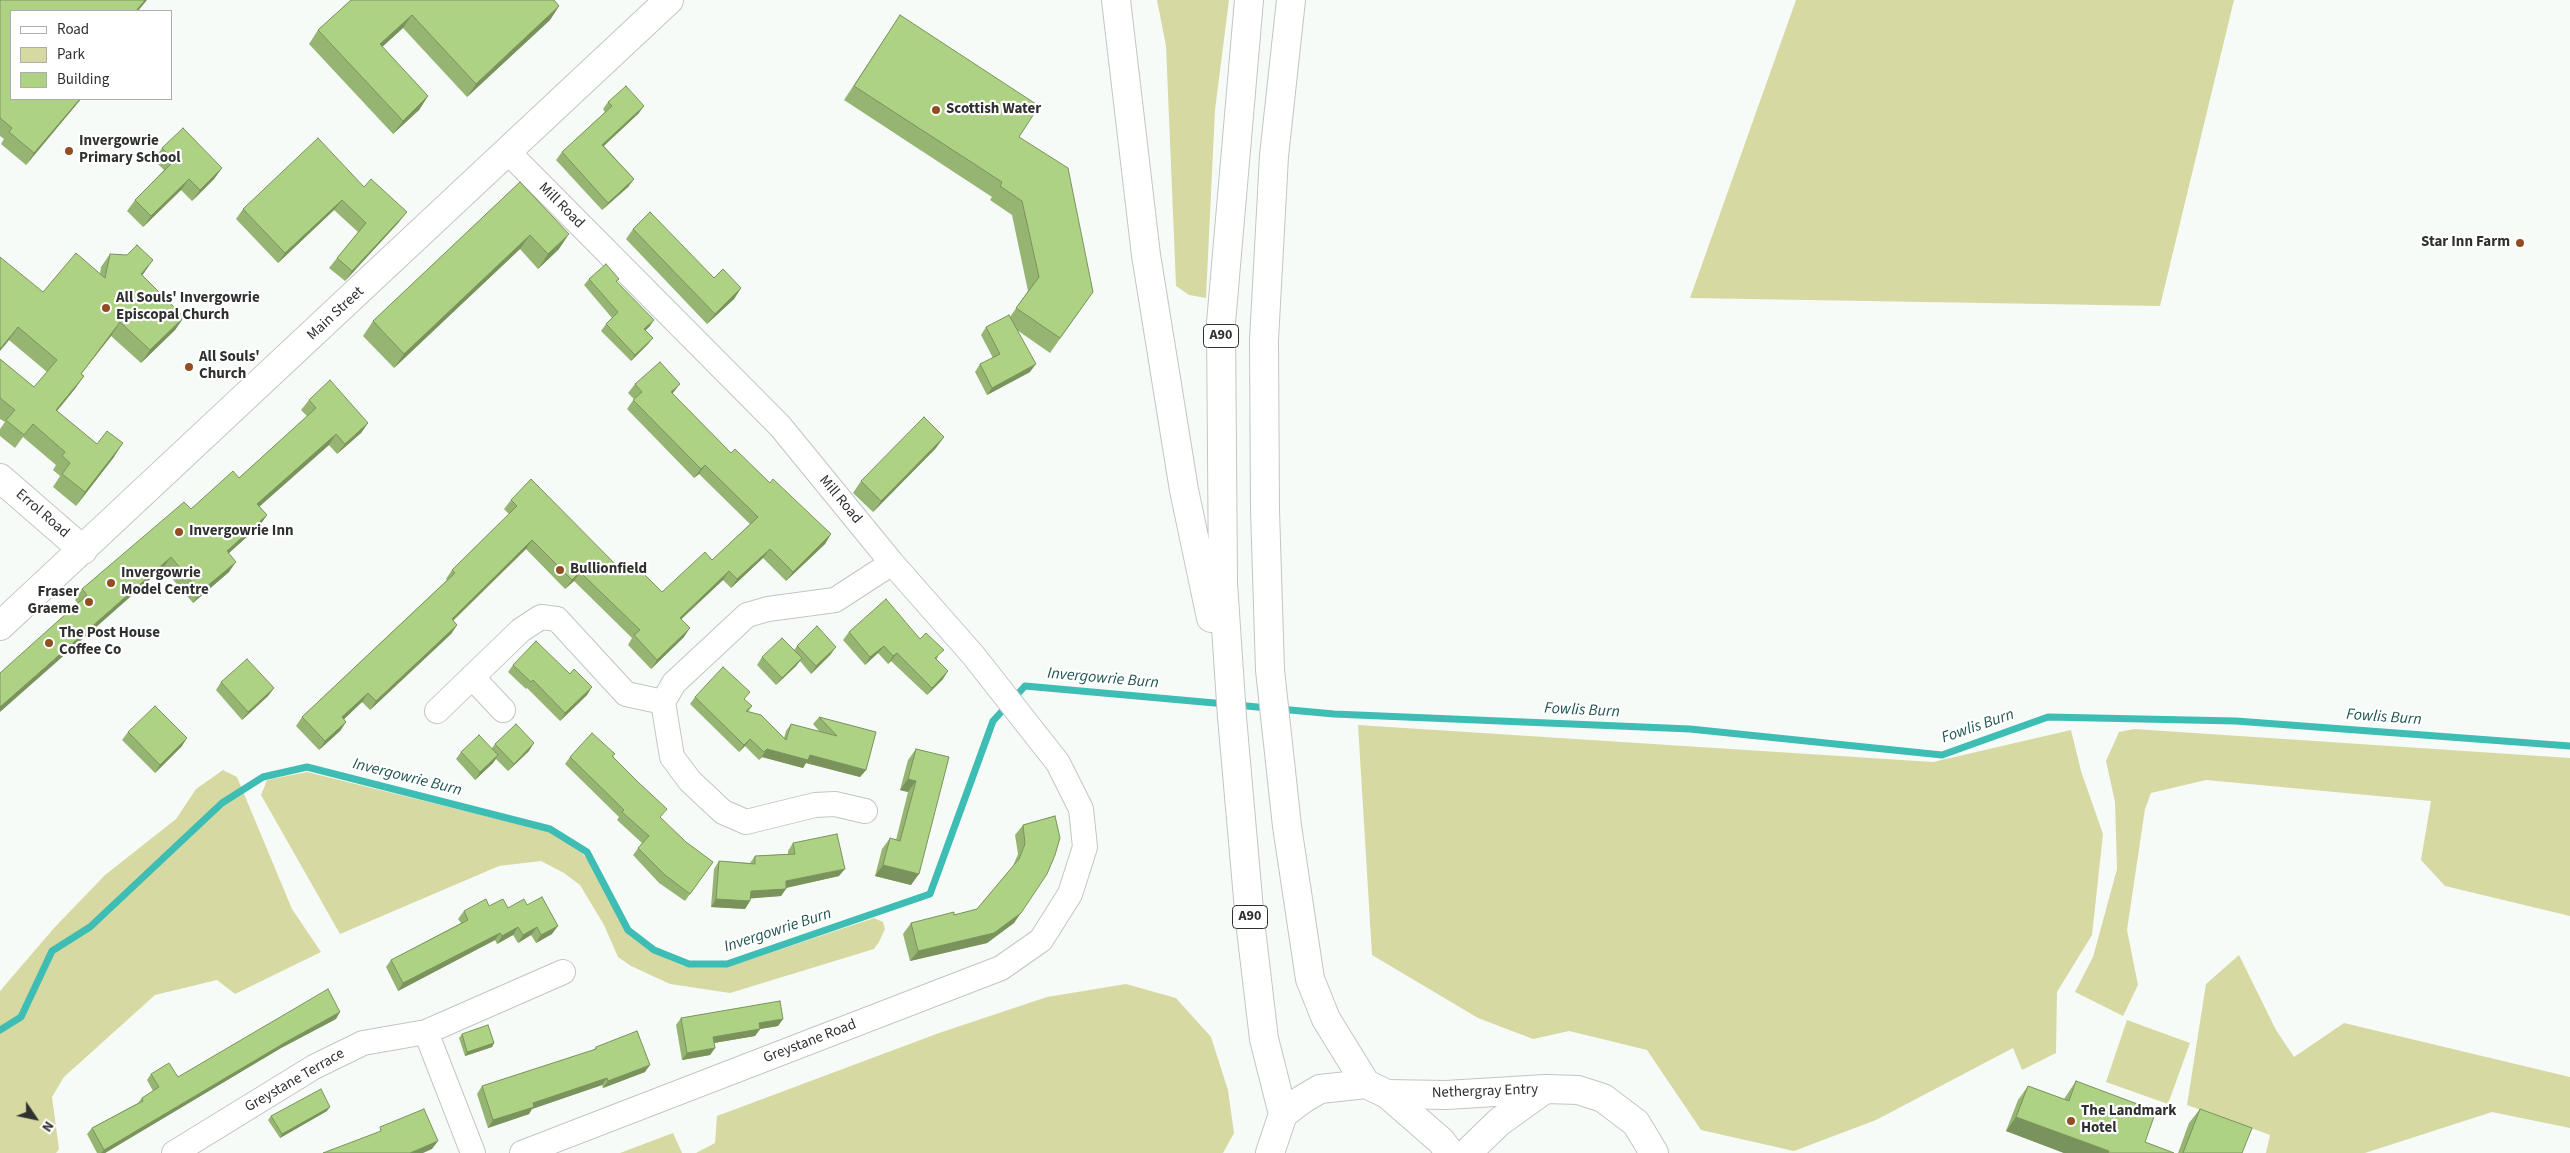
<!DOCTYPE html>
<style>
body{margin:0}
#map{position:relative;width:2570px;height:1153px;overflow:hidden;background:#f7fbf7;font-family:"Source Sans 3",sans-serif}
canvas{display:block}
.legend{position:absolute;left:10px;top:10px;width:162px;height:90px;box-sizing:border-box;background:#fff;border:1px solid #acadac;margin:0;padding:6px 9px;list-style:none;font-size:15px;color:#2f312f}
.legend li{display:flex;align-items:center;gap:10px;height:25px}
.legend b{width:25px;border:1px solid #acadac}
.north{position:absolute;left:10px;top:1093px;width:50px;height:50px;-webkit-text-stroke:4px #fff;paint-order:stroke;rotate:124deg;font-size:14px;font-weight:700;line-height:20px;text-align:center;color:#2f312f}
.north::after{content:'';display:block;margin:auto;width:18px;height:22px;background:#2f312f;clip-path:polygon(50% 0,100% 100%,50% 72%,0 100%)}
</style>
<div id="map">
<canvas width="2570" height="1153"></canvas>
<ul class="legend">
<li><b style="height:6px;background:#fff"></b>Road</li>
<li><b style="height:14px;background:#d7d9a2"></b>Park</li>
<li><b style="height:14px;background:#aed284"></b>Building</li>
</ul>
<div class="north">N</div>
</div>
<script>
const ctx = document.querySelector('canvas').getContext('2d');
ctx.lineJoin = 'round';
function fillPath(path, color) {
  ctx.fillStyle = color;
  ctx.fill(path, 'evenodd');
}
function poly(rows) {
  const path = new Path2D();
  for (const r of rows) {
    path.moveTo(r[0], r[1]);
    for (let i = 2; i < r.length; i += 2) path.lineTo(r[i], r[i + 1]);
  }
  return path;
}
function stroke(path, color, width, dash) {
  ctx.strokeStyle = color;
  ctx.lineWidth = width;
  ctx.lineCap = dash ? 'butt' : 'round';
  ctx.setLineDash(dash || []);
  ctx.stroke(path);
}
function drawText(font, color, halo, rows, align = 'center') {
  ctx.font = font + ' "Source Sans 3",sans-serif';
  ctx.lineWidth = 4.5;
  ctx.setLineDash([]);
  ctx.textBaseline = 'middle';
  ctx.strokeStyle = halo;
  ctx.fillStyle = color;
  for (const [text, x, y, turn = 0] of rows) {
    ctx.save();
    ctx.translate(x, y);
    ctx.rotate((+turn || 0) * Math.PI / 180);
    ctx.textAlign = isNaN(turn) ? turn : align;
    if (halo) ctx.strokeText(text, 0, 0);
    ctx.fillText(text, 0, 0);
    ctx.restore();
  }
}
const green = poly([
 [1157,0,1229,0,1215,110,1206,298,1189,295,1176,286,1166,46],
 [1796,0,2234,0,2160,306,1690,298],
 [1358,725,1933,762,2071,730,2081,771,2103,834,2092,935,2057,992,2056,1053,2022,1070,2013,1048,1876,1120,1794,1151,1701,1130,1647,1050,1569,1031,1533,1039,1478,1018,1372,955],
 [2134,729,2570,758,2570,916,2445,886,2421,860,2431,801,2206,780,2151,793,2145,809,2127,930,2138,985,2123,1016,2075,992,2093,957,2117,869,2115,802,2106,761,2119,732],
 [223,770,237,777,292,909,321,952,235,994,217,980,155,995,64,1077,52,1097,59,1149,56,1153,0,1153,0,991,54,928,105,875,176,819,196,789],
 [307,772,550,832,582,853,587,859,611,904,631,935,660,956,684,966,728,967,874,918,883,922,885,929,879,942,874,949,730,993,670,984,631,966,618,957,604,925,580,885,564,873,541,861,499,866,340,934,261,795,267,780],
 [2239,955,2276,1030,2294,1057,2344,1023,2570,1077,2570,1128,2492,1112,2365,1153,2266,1153,2270,1135,2187,1105,2206,984],
 [1126,984,1176,998,1211,1037,1228,1090,1234,1133,1223,1153,696,1153,715,1143,717,1116,939,1033,1047,997],
 [2127,1020,2190,1043,2168,1104,2106,1082],
 [673,1133,682,1153,620,1153]
]);
const stream = poly([
 [1236,705,1268,708],
 [1279,709,1334,714,1690,729,1942,755,2048,717,2236,721,2570,746],
 [0,1030,21,1017,52,951,90,927,222,803,263,777,307,767,550,829,587,852,628,930,654,950,689,964,727,964,930,894,993,721,1025,686,1226,704]
]);
const minor = poly([
 [508,152,780,426,892,563,973,655,1058,763,1081,809,1085,847,1070,894,1041,940,1001,968,522,1153],
 [472,677,503,710],
 [437,711,521,630,541,617,557,619,626,694,663,702],
 [865,811,835,804,815,805,746,822,723,812,690,781,672,757,663,702,674,683,747,615,768,609,835,600,892,563],
 [426,1032,473,1153],
 [174,1153,314,1067,363,1043,426,1032,563,972]
]);
const tertiary = poly([
 [0,478,83,550],
 [0,626,669,0],
 [1387,1094,1446,1095,1545,1089,1578,1090,1603,1098,1636,1123,1654,1153],
 [1467,1153,1499,1122,1545,1089]
]);
const trunk = poly([
 [1116,0,1146,255,1184,490,1211,618],
 [1249,0,1221,323,1223,583,1232,717,1250,921,1264,1039,1283,1114],
 [1291,0,1274,156,1264,340,1265,510,1270,670,1287,826,1310,979,1326,1019,1366,1084],
 [1270,1153,1283,1114,1303,1099,1320,1089,1366,1084,1387,1094,1441,1141,1450,1153]
]);
const wall = poly([
 [0,0,11,99,81,99,26,165,1,144,4,139,0,136],
 [351,0,559,6,550,20,467,97,403,28,382,47,428,96,419,110,393,134,309,44,318,30],
 [900,15,1019,137,1093,292,1050,353,1017,330,1030,372,987,395,975,372,980,364,993,358,981,335,986,327,1010,317,1028,291,1012,215,990,200,992,197,844,100],
 [608,102,639,113,604,146,634,179,628,187,602,210,556,160,562,152,605,112,603,109],
 [162,148,222,168,214,179,192,201,181,190,143,227,127,211,135,200,164,170,154,160],
 [520,182,559,249,538,269,520,249,394,368,363,336,373,321],
 [364,187,399,222,345,281,329,268,337,258,358,232,334,210,278,263,236,219,243,209],
 [633,229,714,278,741,288,734,299,707,324,626,239],
 [110,254,144,273,142,275,184,317,175,330,141,363,111,336,81,374,84,376,74,390,57,411,97,444,114,457,76,506,53,487,60,476,53,470,56,465,23,437,15,448,0,436,0,429,5,422,0,419,0,359,34,387,47,372,9,340,0,351,43,292,100,274,101,267],
 [589,279,617,282,650,326,645,330,653,338,648,344,631,361,601,331,606,324,612,318,584,285],
 [635,384,673,394,731,453,770,483,831,534,825,544,786,581,763,558,731,588,723,580,681,619,684,637,651,669,628,645,632,638,574,581,565,589,526,549,453,621,457,625,451,634,370,710,362,702,343,719,346,722,340,731,319,750,296,726,302,717,447,580,446,579,452,570,509,514,504,509,511,500,625,574,662,592,712,560,750,524,699,474,694,478,627,409,634,399,628,393],
 [309,400,368,423,361,433,337,454,329,445,259,506,267,515,260,525,229,553,229,572,193,603,163,568,78,604,75,600,82,589,191,509,239,478,307,416,301,410],
 [936,448,873,512,853,493,861,481],
 [849,632,920,639,938,657,936,660,943,679,927,695,891,661,888,664,878,653,865,665,843,640],
 [797,646,831,654,811,674,800,661,796,666,776,685,757,665,762,657,794,650],
 [513,665,587,695,560,721,527,688,526,689,508,672],
 [221,682,274,688,268,696,242,720,216,690],
 [695,697,745,700,752,706,748,712,784,738,786,731,791,724,820,732,813,724,819,717,876,732,866,770,860,777,806,763,803,768,762,757,759,760,745,746,739,752,690,704],
 [128,732,182,746,155,773,122,740],
 [495,744,529,751,508,771,496,759,493,763,475,780,456,759,461,752,492,748],
 [916,749,949,757,911,885,875,876,882,849,890,838,896,840,908,792,900,790,908,760],
 [613,756,660,818,686,842,713,862,685,901,659,883,633,855,642,843,617,820,619,817,565,764,570,757],
 [1055,816,1014,923,987,943,910,961,903,934,911,923,954,915,977,909,1013,866,1018,854,1015,835,1023,825],
 [793,843,839,876,786,888,781,896,750,898,750,901,745,909,711,907,714,869,719,861,750,863,755,856,788,854,788,851],
 [527,905,552,934,536,943,531,935,518,943,513,935,497,944,495,940,398,991,386,967,391,960,461,923,458,919,464,911,489,906,508,908],
 [681,1018,783,1019,778,1026,760,1029,755,1036,714,1043,715,1048,710,1055,682,1060,676,1025],
 [336,1019,281,1048,105,1153,97,1153,87,1134,92,1128,138,1103,142,1098,153,1091,147,1080,151,1074,178,1077],
 [462,1034,494,1043,492,1047,465,1056,459,1038],
 [596,1047,645,1072,603,1088,602,1085,532,1109,529,1114,488,1128,477,1094,482,1086,594,1050],
 [2076,1081,2145,1142,2174,1153,2064,1153,2006,1131,2018,1100,2028,1086,2064,1099],
 [2200,1109,2242,1153,2178,1153,2189,1123],
 [327,1111,280,1138,268,1120,271,1116]
]);
const shadedWall = poly([
 [145,0,147,0,138,11,136,11],
 [559,6,550,20,467,97,476,84],
 [412,15,403,28,370,58,380,44],
 [428,96,419,110,393,134,403,121],
 [80,99,81,99,26,165,34,153],
 [644,106,639,113,597,152,602,145],
 [222,168,214,179,192,201,200,190],
 [189,179,181,190,143,227,151,216],
 [634,179,628,187,602,210,608,203],
 [342,200,334,210,278,263,285,253],
 [407,212,399,222,345,281,352,271],
 [569,234,559,249,538,269,548,254],
 [530,235,520,249,394,368,404,354],
 [153,260,144,273,131,287,141,274],
 [741,288,734,299,707,324,715,314],
 [184,317,175,330,141,363,150,350],
 [654,320,650,326,640,336,644,329],
 [120,322,111,336,71,387,81,374],
 [18,327,9,340,0,351,0,349],
 [653,338,648,344,631,361,635,355],
 [1036,364,1030,372,987,395,992,388],
 [84,376,74,390,47,423,56,410],
 [680,384,673,393,665,401,671,392],
 [368,423,361,433,337,454,345,444],
 [336,434,329,445,250,515,257,504],
 [944,437,936,448,873,512,881,501],
 [123,443,114,457,76,506,85,492],
 [705,465,699,474,694,478,701,469],
 [267,515,260,525,219,562,227,551],
 [831,534,825,544,786,581,793,572],
 [532,540,526,549,445,628,452,619],
 [770,549,763,558,731,588,737,579],
 [171,557,163,568,0,712,0,707],
 [236,562,229,572,193,603,200,592],
 [729,571,723,580,673,627,680,618],
 [580,572,574,581,565,589,572,580],
 [457,625,451,634,370,710,376,701],
 [690,628,684,637,651,669,657,660],
 [884,646,878,653,865,665,870,657],
 [836,647,831,654,811,674,816,666],
 [897,653,891,661,888,664,893,656],
 [802,658,796,666,776,685,782,678],
 [948,671,943,679,927,695,932,688],
 [592,687,587,695,560,721,565,713],
 [274,688,268,696,242,720,248,712],
 [368,693,362,702,336,727,342,717],
 [346,722,340,731,319,750,325,741],
 [187,738,182,746,155,773,160,765],
 [750,739,745,746,739,752,744,745],
 [534,743,529,751,508,771,514,764],
 [767,749,810,755,866,770,860,777,806,763,803,768,762,757,759,760],
 [498,755,493,763,475,780,480,772],
 [908,779,916,781,908,792,900,790],
 [883,865,919,874,911,885,875,876],
 [845,869,839,876,781,889,786,881],
 [786,889,781,896,745,899,751,891],
 [716,899,750,901,745,909,711,907],
 [1021,913,1014,923,987,943,910,961,918,951],
 [558,926,552,934,536,943,541,935],
 [518,927,513,935,497,944,502,936],
 [537,927,531,935,518,943,523,935],
 [500,933,495,940,398,991,403,983],
 [340,1012,336,1019,281,1048,105,1153,101,1153,104,1150,286,1042],
 [783,1019,778,1026,754,1030,759,1023],
 [760,1029,755,1036,708,1044,713,1037],
 [494,1043,492,1047,465,1056,467,1052],
 [715,1048,710,1055,682,1060,687,1053],
 [650,1065,645,1072,603,1088,608,1081],
 [607,1078,602,1085,532,1109,529,1114,488,1128,493,1120,533,1103],
 [330,1107,327,1111,280,1138,282,1134],
 [2016,1117,2109,1151,2108,1153,2064,1153,2006,1131],
 [438,1141,432,1149,423,1153,410,1153]
]);
const building = poly([
 [0,0,145,0,136,11,11,11,11,99,80,99,34,153,9,132,12,128,0,118,0,0],
 [351,0,554,0,559,6,476,84,412,15,380,44,428,96,403,121,318,30,351,0],
 [900,15,1039,106,1019,137,1068,168,1093,292,1060,338,1016,308,1039,277,1022,201,1000,186,1002,182,854,86,900,15],
 [626,86,644,106,602,145,634,179,608,203,562,152,612,106,608,102,626,86],
 [183,128,222,168,200,190,189,179,151,216,135,200,174,161,162,148,183,128],
 [318,138,364,187,371,179,407,212,352,271,337,258,366,223,342,200,285,253,243,209,318,138],
 [520,182,569,234,548,254,530,235,404,354,373,321,520,182],
 [650,212,714,278,723,269,741,288,715,314,633,229,650,212],
 [137,245,153,260,141,274,184,317,150,350,120,322,81,374,84,376,56,410,97,444,107,431,123,443,85,492,62,474,70,463,62,456,65,452,33,424,24,435,6,420,15,410,0,398,0,359,34,387,57,360,18,327,0,349,0,257,43,292,76,253,105,278,110,254,127,255,137,245],
 [606,264,619,279,616,281,654,320,644,329,653,338,635,355,606,324,618,312,589,279,606,264],
 [1009,315,1036,364,992,388,980,364,1000,354,986,327,1009,315],
 [660,362,680,384,671,392,731,453,735,449,770,483,773,479,831,534,793,572,770,549,737,579,729,571,680,618,690,628,657,660,634,635,640,630,580,572,572,580,532,540,452,619,457,625,376,701,368,693,342,717,346,722,325,741,302,717,455,573,452,570,517,506,511,500,531,479,625,574,634,564,662,592,705,552,712,560,758,517,705,465,701,469,633,400,642,392,635,384,660,362],
 [330,380,368,423,345,444,336,434,257,504,267,515,227,551,236,562,200,592,171,557,0,707,0,673,87,595,82,589,184,502,191,509,233,471,239,478,316,408,309,400,330,380],
 [924,417,944,437,881,501,861,481,924,417],
 [886,599,920,639,926,633,944,650,935,658,948,671,932,688,897,653,893,656,884,646,870,657,849,632,886,599],
 [817,626,836,647,816,666,797,646,817,626],
 [782,638,802,658,782,678,762,657,782,638],
 [536,641,570,674,574,669,592,687,565,713,533,680,531,682,513,665,536,641],
 [247,659,274,688,248,712,221,682,247,659],
 [723,667,750,692,744,699,752,706,746,711,761,715,786,740,791,724,837,736,819,717,876,732,866,770,810,755,808,760,767,749,764,752,750,739,744,745,695,697,723,667],
 [155,706,187,738,160,765,128,732,155,706],
 [516,724,534,743,514,764,495,744,516,724],
 [592,733,615,754,612,756,638,782,667,809,660,817,686,842,713,862,690,894,665,875,638,848,649,836,622,812,624,810,570,757,592,733],
 [479,735,498,755,480,772,461,752,479,735],
 [916,749,949,757,919,874,883,865,890,838,900,841,916,781,908,779,916,749],
 [1055,816,1060,838,1055,855,1047,874,1021,913,994,933,918,951,911,923,954,912,954,915,977,909,1019,859,1025,844,1023,825,1055,816],
 [837,834,845,869,786,881,786,889,751,891,750,901,716,899,719,861,755,864,755,856,795,854,793,843,837,834],
 [542,897,558,926,541,935,537,927,523,935,518,927,502,936,500,933,403,983,391,960,468,920,464,911,486,899,489,906,503,899,508,908,524,899,527,905,542,897],
 [328,989,340,1012,286,1042,104,1150,92,1128,143,1101,142,1098,159,1087,151,1074,169,1063,178,1077,328,989],
 [780,1001,783,1019,759,1023,760,1029,713,1037,715,1048,687,1053,681,1018,780,1001],
 [488,1025,494,1043,467,1052,462,1034,488,1025],
 [637,1031,650,1065,608,1081,607,1078,533,1103,534,1107,493,1120,482,1086,596,1049,596,1047,637,1031],
 [2076,1081,2156,1111,2145,1142,2174,1153,2108,1153,2109,1151,2016,1117,2028,1086,2069,1101,2076,1081],
 [321,1089,330,1107,282,1134,271,1116,321,1089],
 [424,1109,438,1141,410,1153,323,1153,381,1131,380,1127,424,1109],
 [2200,1109,2252,1128,2242,1153,2183,1153,2200,1109]
]);
const markers = [
 [936,110,5,"#924e22"],
 [69,151,5,"#924e22"],
 [2520,243,5,"#924e22"],
 [106,308,5,"#924e22"],
 [189,367,5,"#924e22"],
 [179,532,5,"#924e22"],
 [560,570,5,"#924e22"],
 [111,583,5,"#924e22"],
 [89,602,5,"#924e22"],
 [49,643,5,"#924e22"],
 [2071,1121,5,"#924e22"]
];
const shields = [
 [1221,336,35],
 [1250,917,35]
];
const shieldNames = [
 ["A90",1221,336],
 ["A90",1250,917]
];
const poiNames = [
 ["Scottish Water",946,110],
 ["Invergowrie",79,142],
 ["Primary School",79,159],
 ["Star Inn Farm",2510,243,"right"],
 ["All Souls' Invergowrie",116,299],
 ["Episcopal Church",116,316],
 ["All Souls'",199,358],
 ["Church",199,375],
 ["Invergowrie Inn",189,532],
 ["Bullionfield",570,570],
 ["Invergowrie",121,574],
 ["Model Centre",121,591],
 ["Fraser",79,593,"right"],
 ["Graeme",79,610,"right"],
 ["The Post House",59,634],
 ["Coffee Co",59,651],
 ["The Landmark",2081,1112],
 ["Hotel",2081,1129]
];
const streetNames = [
 ["Mill Road",561,206,45],
 ["Main Street",336,314,-43],
 ["Mill Road",840,500,50],
 ["Errol Road",42,514,41],
 ["Greystane Road",810,1042,-21],
 ["Greystane Terrace",295,1081,-30],
 ["Nethergray Entry",1485,1092,-2]
];
const waterNames = [
 ["Invergowrie Burn",1103,679,5],
 ["Fowlis Burn",1582,711,3],
 ["Fowlis Burn",2384,718,4],
 ["Fowlis Burn",1978,727,-19],
 ["Invergowrie Burn",407,778,14],
 ["Invergowrie Burn",778,931,-18]
];
fillPath(green, '#d7d9a2');
stroke(stream, '#3dbdb3', 7);
stroke(minor, '#c2c6c2', 26);
stroke(tertiary, '#c2c6c2', 30);
stroke(trunk, '#c2c6c2', 30);
stroke(minor, '#fff', 24);
stroke(tertiary, '#fff', 28);
stroke(trunk, '#fff', 28);
fillPath(wall, '#96b572');
fillPath(shadedWall, '#7a935c');
fillPath(building, '#aed284');
stroke(building, '#7a935c', 1);
for (const [x, y, r, color] of markers) {
  const dot = new Path2D();
  dot.arc(x, y, r, 0, 2 * Math.PI);
  ctx.fillStyle = color;
  ctx.fill(dot);
  stroke(dot, '#fff', 2);
}
for (const [x, y, w] of shields) {
  const box = new Path2D();
  box.roundRect(x - w / 2, y - 11.5, w, 23, 4);
  ctx.fillStyle = '#fff';
  ctx.fill(box);
  stroke(box, '#2f312f', 1);
}
drawText('bold 14px', '#2f312f', null, shieldNames);
drawText('bold 15px', '#2f312f', '#fff', poiNames, 'left');
drawText('15px', '#2f312f', '#fff', streetNames);
drawText('italic 16px', '#215651', '#fff', waterNames);
</script>
